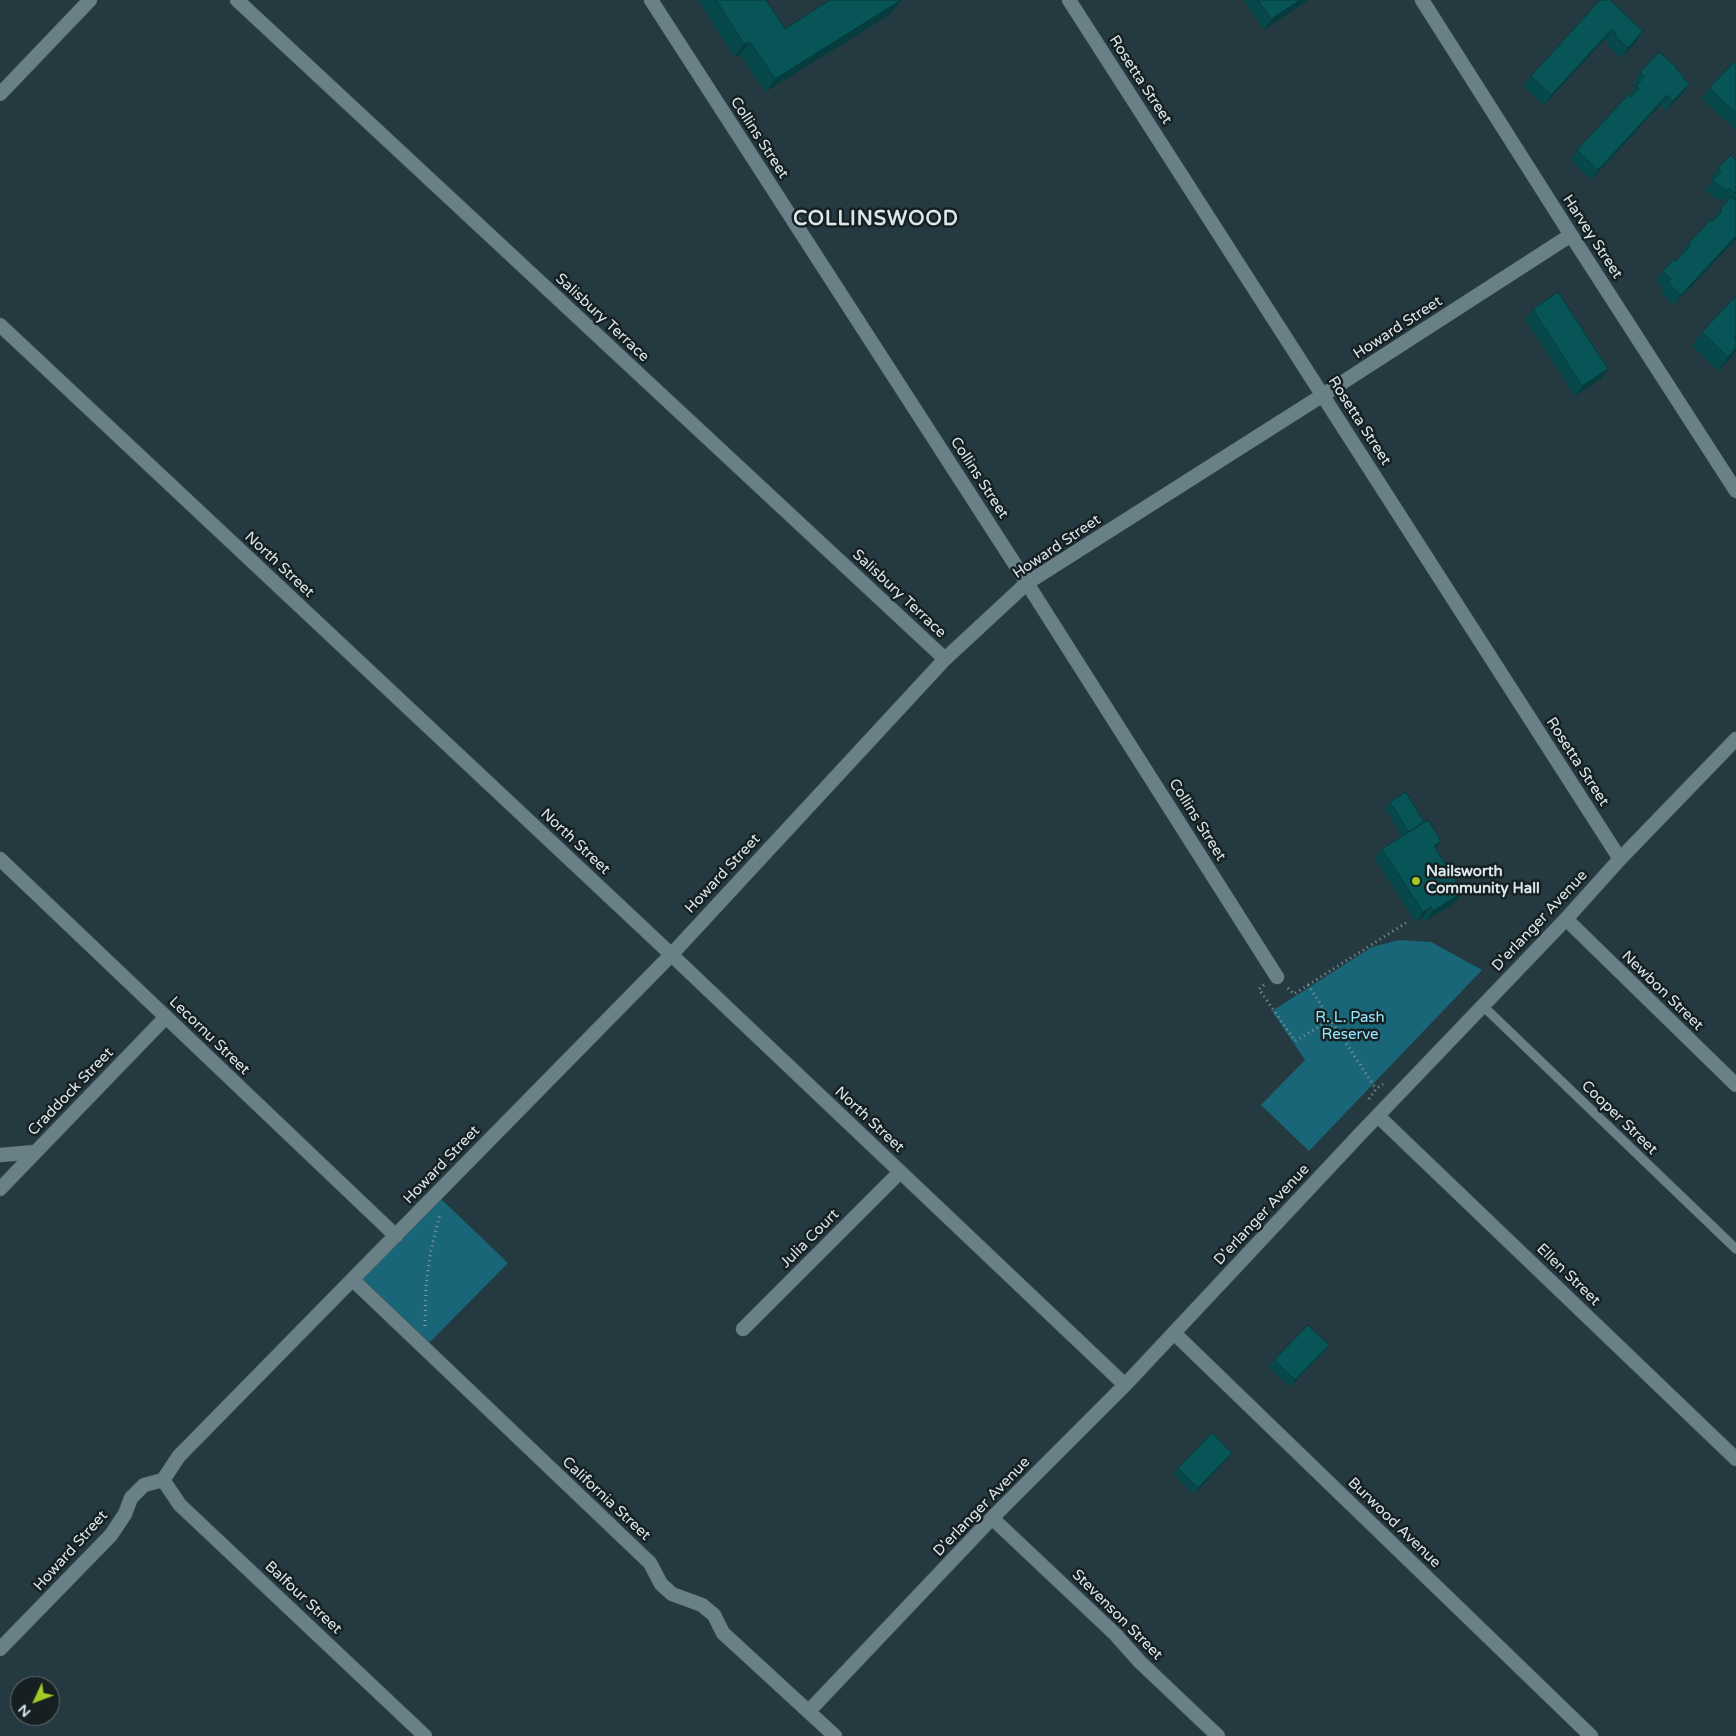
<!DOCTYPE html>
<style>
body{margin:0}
#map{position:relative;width:1736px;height:1736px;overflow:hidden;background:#253a40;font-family:"Varela Round",sans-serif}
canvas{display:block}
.north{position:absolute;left:10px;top:1676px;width:50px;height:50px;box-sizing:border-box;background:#162022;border:1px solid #657072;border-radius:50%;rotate:227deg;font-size:14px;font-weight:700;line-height:20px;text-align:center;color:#dbe7eb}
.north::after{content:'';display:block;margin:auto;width:18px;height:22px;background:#a3c926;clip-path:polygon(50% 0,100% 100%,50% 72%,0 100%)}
</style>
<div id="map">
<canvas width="1736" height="1736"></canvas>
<div class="north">N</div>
</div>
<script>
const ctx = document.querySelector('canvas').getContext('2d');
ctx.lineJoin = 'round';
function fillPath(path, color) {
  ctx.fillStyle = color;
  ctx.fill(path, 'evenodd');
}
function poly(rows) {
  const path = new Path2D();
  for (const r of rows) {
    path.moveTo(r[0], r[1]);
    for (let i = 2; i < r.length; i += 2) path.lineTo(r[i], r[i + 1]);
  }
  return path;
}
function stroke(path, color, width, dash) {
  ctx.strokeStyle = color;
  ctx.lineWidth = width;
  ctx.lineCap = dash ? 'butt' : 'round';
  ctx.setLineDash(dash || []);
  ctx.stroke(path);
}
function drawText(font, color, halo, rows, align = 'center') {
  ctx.font = font + ' "Varela Round",sans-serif';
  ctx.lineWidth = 5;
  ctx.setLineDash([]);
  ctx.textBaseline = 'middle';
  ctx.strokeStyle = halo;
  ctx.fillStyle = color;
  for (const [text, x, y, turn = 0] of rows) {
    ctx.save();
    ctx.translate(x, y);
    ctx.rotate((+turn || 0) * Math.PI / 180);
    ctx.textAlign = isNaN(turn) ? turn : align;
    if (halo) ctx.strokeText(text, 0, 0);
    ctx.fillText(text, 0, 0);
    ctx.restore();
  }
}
const green = poly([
 [1399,940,1431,942,1482,970,1309,1151,1261,1105,1305,1060,1272,1011,1372,947],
 [440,1198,508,1263,426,1346,359,1281]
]);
const path = poly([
 [1264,985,1259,989,1295,1041,1322,1025,1335,1028],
 [1308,985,1409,921],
 [1288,988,1294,994,1308,985,1376,1089],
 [1369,1099,1376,1089,1383,1084],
 [425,1326,426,1286,431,1250,440,1214]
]);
const service = poly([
 [1483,1006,1736,1249]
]);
const minor = poly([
 [237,0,945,659],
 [651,0,1018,569,1277,977],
 [1069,0,1620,859],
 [1422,0,1571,235,1736,491],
 [0,325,659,943,1125,1385],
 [0,859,396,1236],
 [1566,919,1736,1085],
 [1378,1116,1736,1459],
 [0,1155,35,1152],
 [0,1189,166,1017],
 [353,1280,650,1563,661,1584,672,1594,702,1605,714,1615,723,1633,835,1736],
 [743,1329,900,1172],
 [1174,1333,1591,1736],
 [163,1480,180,1505,425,1736],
 [992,1518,1115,1634,1140,1662,1218,1736],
 [0,1649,111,1535,125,1514,131,1498,144,1485,163,1480,179,1456,671,955,945,659,1027,583,1323,395,1571,235],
 [809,1711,992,1518,1125,1385,1362,1132,1566,919,1620,859,1736,739]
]);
const tertiary = poly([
 [0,94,90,0]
]);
const wall = poly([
 [698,0,766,0,785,29,901,0,891,14,765,92,740,55,734,57],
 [1244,0,1308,0,1264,30],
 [1600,0,1643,31,1636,42,1621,58,1607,45,1609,42,1605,39,1544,105,1523,86,1531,76],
 [1736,64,1736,130,1702,99,1709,88],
 [1676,70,1683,79,1682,94,1666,111,1660,105,1591,180,1570,160,1577,150,1629,96,1636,86,1633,83,1640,72],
 [1736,160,1736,239,1674,305,1661,293,1664,288,1656,281,1663,271,1676,261,1682,255,1681,254,1688,244,1714,220,1713,219,1720,209,1727,202,1722,198,1718,201,1706,190,1713,180,1711,178,1718,168],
 [1533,309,1608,369,1601,379,1575,396,1525,319],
 [1702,332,1732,356,1718,371,1692,346],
 [1390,802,1435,849,1456,902,1426,921,1423,917,1416,922,1375,859,1382,849,1402,836,1385,809],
 [1329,1345,1324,1352,1290,1387,1269,1367,1274,1360],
 [1232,1453,1227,1459,1194,1494,1173,1474,1178,1468]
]);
const shadedWall = poly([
 [901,0,891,14,765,92,775,79],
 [1300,0,1308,0,1264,30,1271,19],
 [1612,29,1605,39,1544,105,1551,95],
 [1643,31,1636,42,1621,58,1628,48],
 [750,42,740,55,734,57,744,44],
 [1689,84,1682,94,1666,111,1673,101],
 [1667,95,1660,105,1591,180,1598,170],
 [1736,236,1736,239,1674,305,1681,295],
 [1736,348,1736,350,1732,356,1718,371,1728,357],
 [1608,369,1601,379,1575,396,1582,386],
 [1441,841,1434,851,1434,846],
 [1463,892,1456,902,1426,921,1433,911],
 [1431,907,1423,917,1416,922,1423,912],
 [1329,1345,1324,1352,1290,1387,1295,1380],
 [1232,1453,1227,1459,1194,1494,1198,1488]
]);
const building = poly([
 [716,0,766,0,785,29,830,0,901,0,775,79,750,42,744,44,716,0],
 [1258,0,1300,0,1271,19,1258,0],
 [1600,0,1610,0,1643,31,1628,48,1614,35,1616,33,1612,29,1551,95,1531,76,1600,0],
 [1659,52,1677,68,1676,69,1684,77,1683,78,1689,84,1673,101,1667,95,1598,170,1577,150,1628,95,1631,97,1639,88,1636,86,1644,77,1640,72,1659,52],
 [1734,62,1736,64,1736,113,1709,88,1734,62],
 [1731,155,1736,160,1736,194,1729,188,1726,191,1713,180,1721,171,1718,168,1731,155],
 [1731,197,1734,200,1736,197,1736,236,1681,295,1668,283,1671,279,1663,271,1674,259,1676,261,1690,246,1688,244,1710,220,1712,222,1722,211,1720,209,1731,197],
 [1558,292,1608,369,1582,386,1533,309,1558,292],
 [1736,296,1736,335,1734,337,1736,338,1736,348,1728,357,1702,332,1736,296],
 [1406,792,1424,822,1409,832,1390,802,1406,792],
 [1428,820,1441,841,1434,846,1463,892,1433,911,1431,907,1423,912,1382,849,1428,820],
 [1308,1325,1329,1345,1295,1380,1274,1360,1308,1325],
 [1212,1433,1232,1453,1198,1488,1178,1468,1212,1433]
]);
const markers = [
 [1416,881,5,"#a3c926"]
];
const streetNames = [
 ["Rosetta Street",1140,80,57],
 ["Collins Street",759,138,57],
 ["Harvey Street",1592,237,57],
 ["Salisbury Terrace",602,318,43],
 ["Howard Street",1398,328,-33],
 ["Rosetta Street",1359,421,57],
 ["Collins Street",979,478,57],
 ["Howard Street",1057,547,-34],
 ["North Street",279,565,43],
 ["Salisbury Terrace",899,594,43],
 ["Rosetta Street",1577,762,57],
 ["Collins Street",1197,820,58],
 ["North Street",575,842,43],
 ["Howard Street",723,874,-47],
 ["D'erlanger Avenue",1540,921,-47],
 ["Newbon Street",1662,991,44],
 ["Lecornu Street",209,1036,44],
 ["Craddock Street",71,1092,-46],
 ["Cooper Street",1619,1118,44],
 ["North Street",869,1120,43],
 ["Howard Street",442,1165,-46],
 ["D'erlanger Avenue",1262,1215,-47],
 ["Julia Court",810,1239,-45],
 ["Ellen Street",1568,1275,44],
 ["California Street",606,1499,43],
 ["D'erlanger Avenue",982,1507,-46],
 ["Burwood Avenue",1394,1523,44],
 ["Howard Street",71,1551,-48],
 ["Balfour Street",303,1598,43],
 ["Stevenson Street",1117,1615,45]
];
const poiNames = [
 ["Nailsworth",1426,872],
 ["Community Hall",1426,889]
];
const parkNames = [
 ["R. L. Pash",1350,1018],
 ["Reserve",1350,1035]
];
const districtNames = [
 ["COLLINSWOOD",876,220]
];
fillPath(green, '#186678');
stroke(service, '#46585e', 10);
stroke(minor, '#46585e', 15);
stroke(tertiary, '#46585e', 15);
stroke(path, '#88989d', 3, [1, 4]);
stroke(service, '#698087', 9);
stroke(minor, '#698087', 14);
stroke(tertiary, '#698087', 14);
fillPath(wall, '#07494b');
fillPath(shadedWall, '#063c3d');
fillPath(building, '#085557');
stroke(building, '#063c3d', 1);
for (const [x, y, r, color] of markers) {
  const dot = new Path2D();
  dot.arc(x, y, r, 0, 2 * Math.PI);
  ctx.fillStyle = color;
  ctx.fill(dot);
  stroke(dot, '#162022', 2);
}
drawText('15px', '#dbe7eb', '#162022', streetNames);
drawText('bold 15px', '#dbe7eb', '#162022', poiNames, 'left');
drawText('15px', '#96e7fe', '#162022', parkNames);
ctx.letterSpacing = '1px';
drawText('bold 20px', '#dbe7eb', '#162022', districtNames);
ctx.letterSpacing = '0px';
</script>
